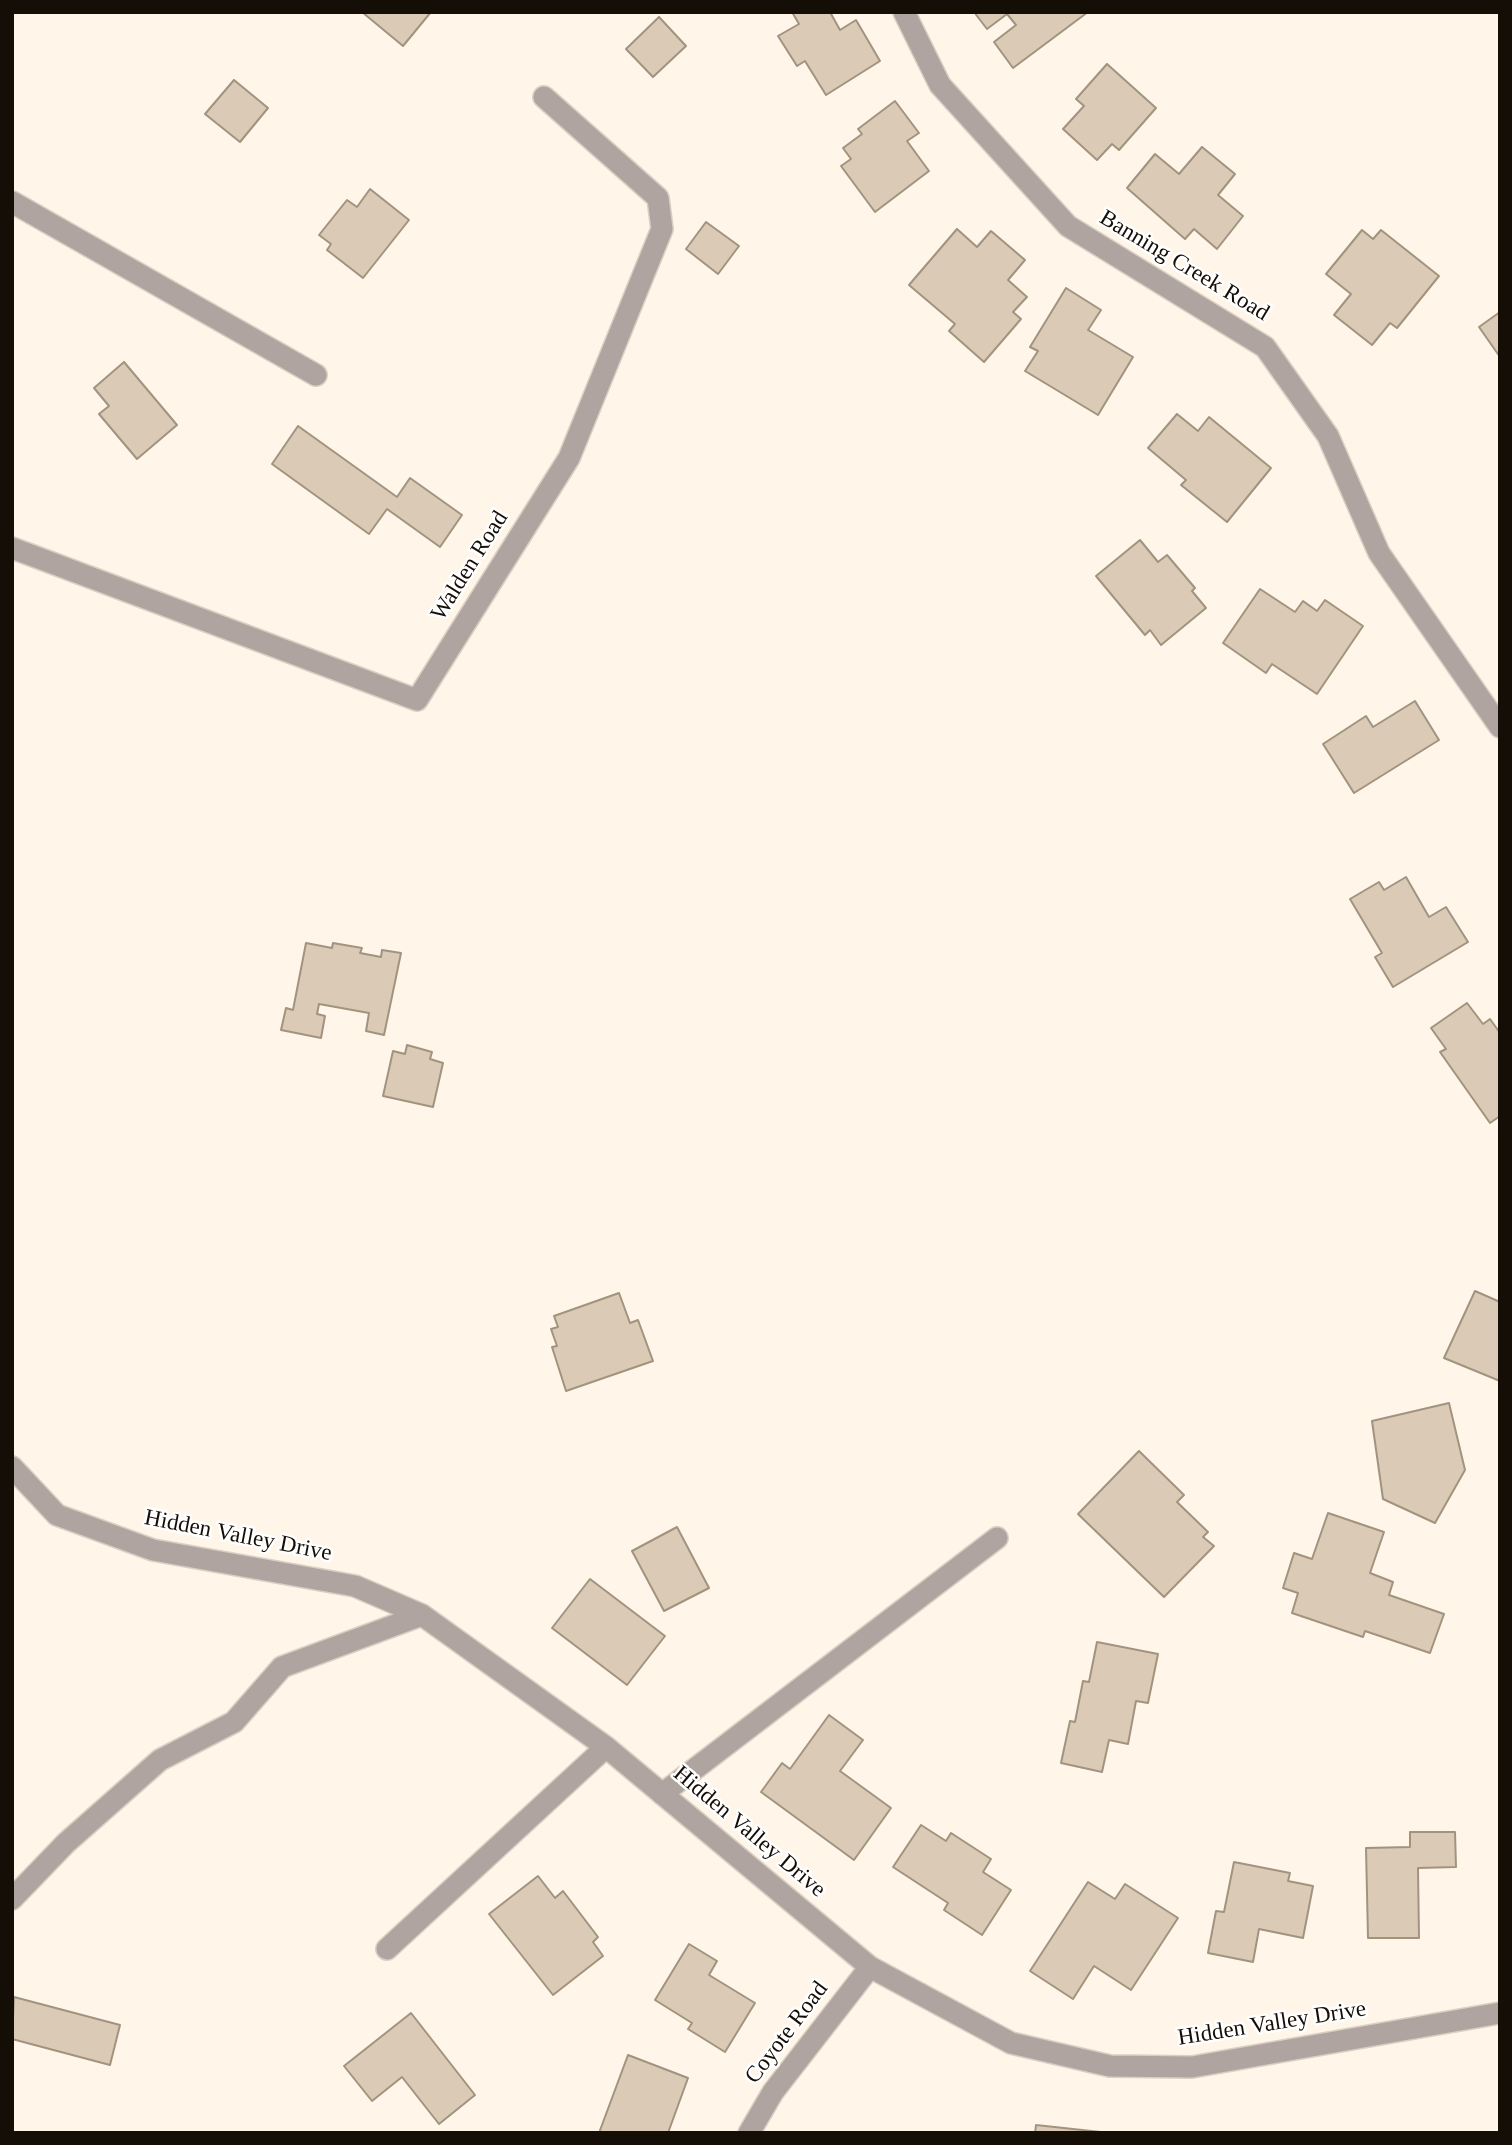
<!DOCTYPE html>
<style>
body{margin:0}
#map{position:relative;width:1512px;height:2145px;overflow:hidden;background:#fff5e8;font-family:Georgia,serif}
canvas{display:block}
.frame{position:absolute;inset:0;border:14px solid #140e07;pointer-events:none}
</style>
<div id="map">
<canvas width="1512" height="2145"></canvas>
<div class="frame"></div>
</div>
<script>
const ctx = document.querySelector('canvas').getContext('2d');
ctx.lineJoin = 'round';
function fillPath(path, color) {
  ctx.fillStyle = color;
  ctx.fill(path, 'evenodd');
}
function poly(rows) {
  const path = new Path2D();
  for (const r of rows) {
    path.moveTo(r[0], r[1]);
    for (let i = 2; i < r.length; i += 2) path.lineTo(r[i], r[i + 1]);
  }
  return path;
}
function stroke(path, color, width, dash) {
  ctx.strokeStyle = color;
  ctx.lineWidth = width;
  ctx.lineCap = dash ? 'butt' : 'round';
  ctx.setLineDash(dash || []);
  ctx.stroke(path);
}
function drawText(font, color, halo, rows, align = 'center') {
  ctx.font = font + ' Georgia,serif';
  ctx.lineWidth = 5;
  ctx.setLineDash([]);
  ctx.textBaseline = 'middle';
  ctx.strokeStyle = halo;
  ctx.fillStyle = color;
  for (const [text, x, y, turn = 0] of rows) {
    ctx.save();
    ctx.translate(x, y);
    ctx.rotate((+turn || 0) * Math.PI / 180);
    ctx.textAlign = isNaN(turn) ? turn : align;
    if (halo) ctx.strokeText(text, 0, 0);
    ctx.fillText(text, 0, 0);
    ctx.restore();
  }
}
const building = poly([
 [362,12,431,12,403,46,362,12],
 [792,12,830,12,840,30,856,20,880,61,826,95,805,61,797,66,778,36,799,24,792,12],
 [974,12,1088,12,1013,68,994,42,1016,25,1007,14,987,29,974,12],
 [659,17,686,46,653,77,626,49,659,17],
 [1107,64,1156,108,1119,150,1112,144,1097,160,1063,129,1084,106,1076,99,1107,64],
 [234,80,268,108,240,142,205,114,234,80],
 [895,101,919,133,907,141,929,171,875,212,841,166,851,159,843,148,862,134,858,129,895,101],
 [1202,147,1235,174,1218,195,1243,216,1217,249,1194,229,1185,239,1127,188,1155,154,1179,174,1202,147],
 [370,189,409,220,363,278,327,250,331,244,319,235,347,200,357,207,370,189],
 [706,222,739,246,718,274,686,249,706,222],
 [957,229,977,247,991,231,1025,260,1008,280,1027,297,1013,312,1021,319,984,362,949,331,955,324,909,285,957,229],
 [1362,230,1373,239,1381,230,1439,276,1397,328,1390,323,1372,345,1334,315,1351,294,1326,274,1362,230],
 [1066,288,1101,310,1088,330,1133,357,1098,415,1025,371,1038,351,1030,347,1066,288],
 [1500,312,1500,357,1479,327,1500,312],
 [124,362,177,425,137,459,99,414,109,406,94,388,124,362],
 [1177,414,1198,431,1209,417,1271,468,1227,522,1181,485,1186,480,1148,448,1177,414],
 [298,426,397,497,410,478,462,515,440,547,387,509,369,534,272,464,298,426],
 [1140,540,1158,562,1167,555,1195,588,1192,591,1206,608,1161,645,1150,630,1145,635,1096,576,1140,540],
 [1260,589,1295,612,1303,601,1317,611,1325,600,1363,626,1317,694,1272,664,1266,673,1223,643,1260,589],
 [1415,701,1439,740,1354,793,1323,744,1366,716,1373,727,1415,701],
 [1406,877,1429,917,1446,907,1468,942,1393,987,1375,957,1382,953,1350,899,1379,882,1384,890,1406,877],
 [306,943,332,948,333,943,362,948,360,953,381,957,382,950,401,953,384,1035,366,1031,369,1013,319,1004,317,1014,325,1016,321,1038,281,1030,286,1008,293,1010,306,943],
 [1467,1003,1483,1024,1490,1019,1500,1033,1500,1116,1490,1123,1440,1052,1446,1049,1431,1028,1467,1003],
 [407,1045,432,1052,430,1059,443,1063,433,1107,383,1096,393,1051,405,1054,407,1045],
 [1475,1291,1500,1302,1500,1381,1444,1358,1475,1291],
 [619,1293,630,1323,638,1320,653,1361,566,1391,552,1347,557,1346,551,1329,558,1327,554,1316,619,1293],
 [1449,1403,1465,1470,1435,1523,1383,1499,1372,1421,1449,1403],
 [1139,1451,1184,1495,1177,1502,1208,1532,1203,1537,1214,1546,1164,1597,1078,1514,1139,1451],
 [1328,1513,1384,1532,1370,1573,1393,1582,1389,1595,1444,1614,1430,1653,1365,1631,1363,1637,1292,1613,1298,1593,1283,1588,1294,1553,1312,1559,1328,1513],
 [677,1527,709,1588,664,1611,632,1551,677,1527],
 [590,1579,665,1636,627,1685,552,1628,590,1579],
 [1097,1642,1158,1654,1148,1703,1136,1701,1128,1744,1109,1740,1102,1772,1061,1763,1070,1721,1075,1722,1083,1681,1089,1682,1097,1642],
 [829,1715,863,1740,840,1771,891,1808,854,1860,761,1792,782,1763,790,1769,829,1715],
 [921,1825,946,1841,951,1833,991,1859,983,1872,1011,1890,982,1935,944,1910,948,1903,893,1867,921,1825],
 [1410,1832,1455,1832,1456,1867,1418,1868,1419,1938,1368,1938,1366,1848,1410,1847,1410,1832],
 [1234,1862,1290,1873,1288,1881,1313,1886,1303,1938,1259,1929,1253,1962,1208,1953,1216,1911,1224,1912,1234,1862],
 [538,1876,555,1898,563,1891,598,1937,593,1942,603,1956,553,1995,489,1914,538,1876],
 [1088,1882,1115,1899,1125,1884,1178,1918,1131,1990,1094,1966,1073,1999,1030,1971,1088,1882],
 [689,1944,717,1961,709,1975,755,2003,725,2052,688,2029,692,2023,655,2000,689,1944],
 [14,1997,120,2025,110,2065,12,2039,14,1997],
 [411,2013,475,2095,439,2124,402,2077,372,2101,344,2066,411,2013],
 [628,2055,688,2078,668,2133,599,2133,628,2055],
 [1036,2125,1110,2133,1035,2133,1036,2125]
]);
fillPath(building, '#dbcbb6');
stroke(building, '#a2937f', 2);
const minor = poly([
 [904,12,940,85,1068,226,1265,347,1328,436,1379,553,1500,727],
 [12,202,316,375],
 [12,548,417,700,569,458,662,229,658,198,544,97],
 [12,1467,57,1515,153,1550,355,1586,422,1615,606,1747,870,1967,1011,2043,1110,2066,1192,2067,1500,2013],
 [662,1794,997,1538],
 [12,1899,66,1843,160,1760,234,1722,282,1667,422,1615],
 [387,1949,606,1747],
 [749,2133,773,2092,870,1967]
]);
stroke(minor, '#d9d0c4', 24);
stroke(minor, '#b0a4a0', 21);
drawText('23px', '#140e07', '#fff', [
 ["Banning Creek Road",1184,266,31],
 ["Walden Road",470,566,-58],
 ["Hidden Valley Drive",238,1536,11],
 ["Hidden Valley Drive",749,1832,40],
 ["Hidden Valley Drive",1272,2024,-9],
 ["Coyote Road",787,2033,-53]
]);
</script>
